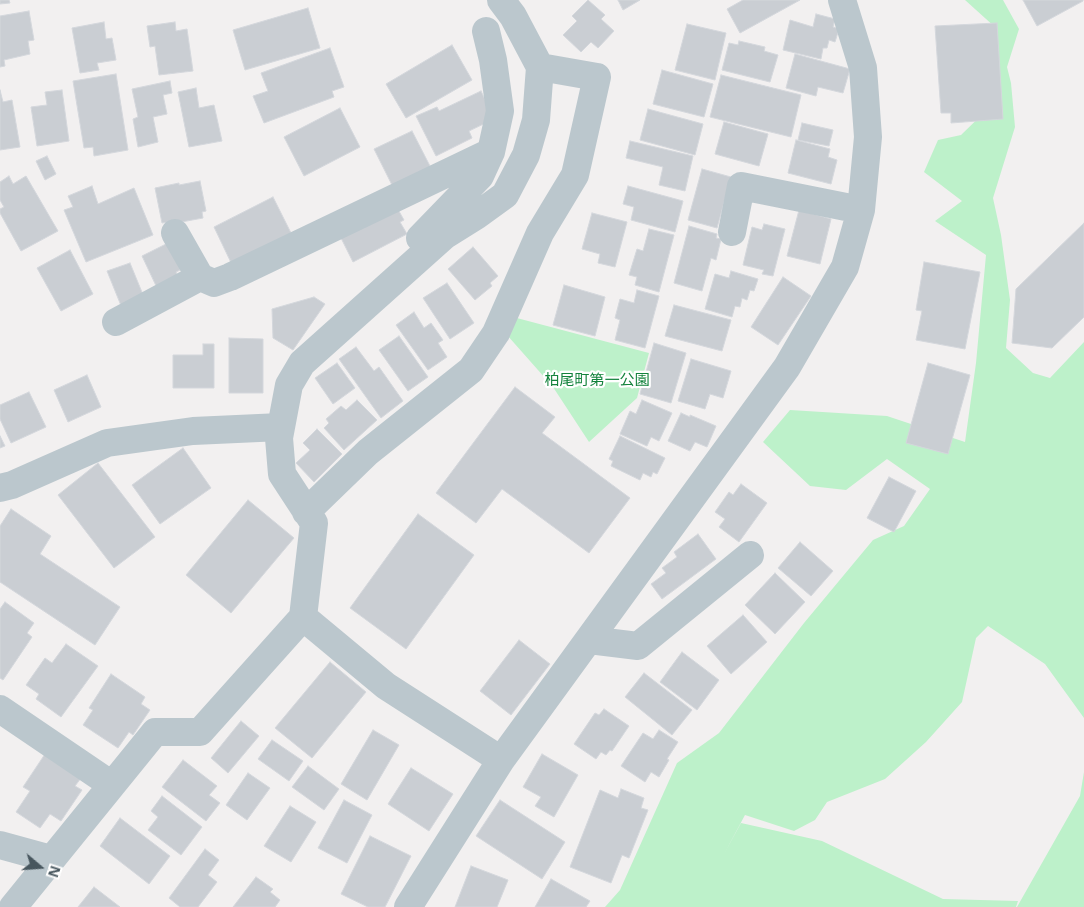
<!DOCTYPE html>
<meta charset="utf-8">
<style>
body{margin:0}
#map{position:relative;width:1084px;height:907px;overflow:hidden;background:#f2f0f0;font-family:"Open Sans",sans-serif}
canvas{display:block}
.north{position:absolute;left:15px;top:842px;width:50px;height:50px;-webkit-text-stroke:4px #fff;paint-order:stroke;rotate:108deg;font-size:14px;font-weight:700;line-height:20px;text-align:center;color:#47565e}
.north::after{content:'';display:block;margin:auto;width:18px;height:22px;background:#47565e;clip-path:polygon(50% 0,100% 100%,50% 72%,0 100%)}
</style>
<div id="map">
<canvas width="1084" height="907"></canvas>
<div class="north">N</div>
</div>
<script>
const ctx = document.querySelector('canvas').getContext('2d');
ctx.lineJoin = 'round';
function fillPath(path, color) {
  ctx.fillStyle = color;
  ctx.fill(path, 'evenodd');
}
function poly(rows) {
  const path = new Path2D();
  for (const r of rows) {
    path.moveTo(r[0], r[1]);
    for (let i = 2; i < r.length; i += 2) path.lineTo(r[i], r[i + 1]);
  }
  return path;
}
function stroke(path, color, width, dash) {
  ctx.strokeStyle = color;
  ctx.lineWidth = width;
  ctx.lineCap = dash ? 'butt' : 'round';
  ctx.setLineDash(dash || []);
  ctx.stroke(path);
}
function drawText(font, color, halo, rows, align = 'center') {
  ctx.font = font + ' "Open Sans","Noto Sans JP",sans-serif';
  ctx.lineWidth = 4.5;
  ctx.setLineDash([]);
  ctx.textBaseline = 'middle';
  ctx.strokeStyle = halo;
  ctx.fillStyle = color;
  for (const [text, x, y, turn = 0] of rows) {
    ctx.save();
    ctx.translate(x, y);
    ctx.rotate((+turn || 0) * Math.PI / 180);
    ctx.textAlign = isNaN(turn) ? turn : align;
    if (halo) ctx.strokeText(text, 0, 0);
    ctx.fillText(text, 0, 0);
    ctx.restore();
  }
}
fillPath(poly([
 [965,0,1003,0,1019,29,1007,67,1011,83,1015,127,993,198,1001,235,1010,300,1006,348,1033,373,1050,378,1084,342,1084,718,1045,664,988,626,976,638,962,702,926,742,885,779,827,802,815,820,794,831,745,815,724,854,741,823,822,841,943,899,1018,901,1016,907,605,907,620,890,677,763,719,733,804,623,873,540,904,526,930,489,887,459,846,490,810,486,763,442,790,410,887,416,965,442,976,363,986,255,935,221,962,201,924,172,938,140,961,135,996,101,996,28],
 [513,317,649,353,637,398,589,442,553,387,507,335],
 [1084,772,1084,907,1017,907,1080,796]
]), '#bdf1ca');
const building = poly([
 [0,0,9,0,10,3,0,4,0,0],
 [588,0,605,15,601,19,614,31,598,48,591,42,581,52,563,35,577,21,572,16,588,0],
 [618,0,640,0,623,10,618,0],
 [743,0,800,0,740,33,727,9,743,0],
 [1023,0,1083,0,1083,1,1037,26,1023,0],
 [308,8,320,48,245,70,233,30,308,8],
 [29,11,34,40,28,41,30,54,4,60,5,66,0,67,0,16,29,11],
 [816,14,835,19,833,27,839,29,835,42,829,40,827,48,823,48,821,59,783,50,790,20,813,27,816,14],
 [104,22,106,39,112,38,116,60,97,63,99,70,80,73,72,28,104,22],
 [175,22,176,31,187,29,193,71,159,75,155,46,150,47,147,26,175,22],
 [997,23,1003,119,951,123,951,113,941,113,935,26,997,23],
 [687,24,726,33,715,80,675,70,687,24],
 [739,41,765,47,764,51,778,55,770,82,722,70,729,43,738,45,739,41],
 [452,45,472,80,406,118,386,84,452,45],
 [330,48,344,87,332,91,334,97,264,123,253,96,268,91,261,73,330,48],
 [795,54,850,69,843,93,818,87,816,96,786,88,795,54],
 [662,70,713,84,704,117,653,104,662,70],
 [116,74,128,150,94,156,93,147,84,148,73,81,116,74],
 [721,75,801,95,791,137,710,117,721,75],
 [170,81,172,93,163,95,167,114,153,117,158,142,138,147,133,119,138,117,132,89,170,81],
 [196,88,199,108,214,105,222,141,189,147,178,92,196,88],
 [0,90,3,102,12,100,20,147,0,150,0,90],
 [62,90,69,141,37,146,31,107,47,105,45,92,62,90],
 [481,91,494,119,469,131,472,138,436,156,416,116,437,107,439,111,481,91],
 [340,108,360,147,304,176,284,137,340,108],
 [648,109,703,124,695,155,640,140,648,109],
 [724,122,768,134,759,166,715,154,724,122],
 [802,123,833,130,829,146,798,140,802,123],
 [412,131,431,168,393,187,374,149,412,131],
 [796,140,830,149,828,157,837,160,831,184,788,173,796,140],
 [630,141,693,156,685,191,659,185,663,167,626,158,630,141],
 [47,156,56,174,45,180,36,161,47,156],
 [702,169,731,177,717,228,688,220,702,169],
 [9,176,13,184,26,176,58,231,21,251,0,213,0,209,4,207,0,200,0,182,9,176],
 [200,181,206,211,202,212,203,218,176,223,175,221,162,223,155,188,179,183,179,185,200,181],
 [92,186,98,204,134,188,153,235,86,262,64,210,73,207,68,196,92,186],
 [628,186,683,201,675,232,631,220,634,207,623,204,628,186],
 [273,197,295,241,235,271,214,227,273,197],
 [396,206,404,220,400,222,407,234,353,262,340,236,396,206],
 [799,210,831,219,820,264,787,256,799,210],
 [592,213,627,222,615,267,598,263,600,254,582,249,592,213],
 [1084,223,1084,317,1052,348,1012,343,1016,289,1084,223],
 [764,224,785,229,773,276,762,274,764,270,743,265,752,227,762,230,764,224],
 [689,226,717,234,716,238,721,239,716,260,711,258,702,291,674,283,689,226],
 [649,229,674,235,659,292,635,285,637,277,629,275,637,249,643,251,649,229],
 [170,242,180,270,176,272,180,280,158,290,142,256,170,242],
 [473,247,498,276,490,283,492,286,475,300,448,269,473,247],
 [70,250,93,294,61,311,37,268,70,250],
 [924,262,980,272,965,349,916,340,922,311,916,310,924,262],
 [130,263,146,302,124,313,107,271,130,263],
 [731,271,758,279,754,291,750,290,747,300,742,298,740,307,735,306,732,317,705,309,715,274,729,278,731,271],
 [783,277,811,296,778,345,751,327,783,277],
 [447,283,474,323,450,339,423,298,447,283],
 [564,285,605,297,595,336,553,325,564,285],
 [637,290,659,296,645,348,615,340,620,320,615,318,620,299,634,303,637,290],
 [314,297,325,304,293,350,273,338,272,309,314,297],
 [674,305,731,320,722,351,665,336,674,305],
 [414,312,424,328,431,323,443,340,438,343,447,357,428,370,396,325,414,312],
 [399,336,428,377,408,391,379,350,399,336],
 [229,338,263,339,263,393,229,393,229,338],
 [654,343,686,353,671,403,640,394,654,343],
 [203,344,214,344,214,388,173,388,173,355,203,355,203,344],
 [356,347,374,371,379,367,403,401,381,418,339,359,356,347],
 [691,359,731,371,723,398,710,394,705,409,678,401,691,359],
 [337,363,355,388,333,404,315,378,337,363],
 [928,363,970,375,948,454,906,443,928,363],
 [87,375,101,407,68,422,54,390,87,375],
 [515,387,555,417,542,433,630,498,589,553,502,489,476,523,436,493,515,387],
 [29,392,46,427,11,443,0,419,0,405,29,392],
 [357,400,377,420,344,450,324,428,329,423,326,419,341,406,346,410,357,400],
 [642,400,672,413,659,441,651,437,647,446,620,434,630,411,636,414,642,400],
 [681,413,690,417,690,415,716,426,707,447,695,442,690,451,668,441,681,413],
 [317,429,342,454,314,482,296,463,310,450,303,443,317,429],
 [0,436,5,446,0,448,0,436],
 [620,436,665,458,657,474,653,472,651,477,643,473,640,480,611,466,613,461,609,459,620,436],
 [183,448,211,488,160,524,132,485,183,448],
 [98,463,155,537,114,568,58,495,98,463],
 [889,477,916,491,894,532,867,518,889,477],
 [741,484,767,503,739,542,719,527,725,519,715,512,729,492,733,495,741,484],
 [248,500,294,538,231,613,186,575,248,500],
 [11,509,51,536,40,554,120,607,95,645,0,582,0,526,11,509],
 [418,514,474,555,406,649,350,608,418,514],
 [698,534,716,559,662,599,651,584,666,573,662,568,677,557,674,552,698,534],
 [800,542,833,571,811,596,778,568,800,542],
 [775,573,805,602,775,634,745,605,775,573],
 [5,602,34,623,27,633,32,637,3,680,0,678,0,609,5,602],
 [743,615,767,642,731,674,707,646,743,615],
 [519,640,550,664,511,715,480,691,519,640],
 [66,644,98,666,61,717,36,699,39,694,26,685,45,658,52,663,66,644],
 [682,652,719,680,697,710,660,682,682,652],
 [330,662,366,692,312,758,275,728,330,662],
 [644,673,692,710,672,735,625,697,644,673],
 [111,674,145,697,141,704,150,710,133,735,129,732,118,748,83,725,93,710,89,708,111,674],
 [604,709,629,726,612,751,610,750,606,755,601,752,596,759,574,744,595,713,599,715,604,709],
 [241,721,259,736,228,773,211,758,241,721],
 [373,730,399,745,367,800,341,784,373,730],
 [659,730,678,742,667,759,669,760,659,777,651,772,645,782,621,766,643,733,653,739,659,730],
 [272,740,303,761,289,781,258,759,272,740],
 [45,754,81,778,75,786,82,790,61,821,50,814,40,828,16,812,30,791,23,787,45,754],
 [542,754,578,775,554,817,535,806,541,797,523,787,542,754],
 [183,760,217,786,209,795,220,803,206,821,162,787,183,760],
 [308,766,339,789,324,810,292,787,308,766],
 [411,768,453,794,429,831,388,804,411,768],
 [248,773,270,788,247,820,226,805,248,773],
 [621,789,644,798,641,808,648,810,629,858,622,855,611,883,570,867,600,790,618,798,621,789],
 [162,796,202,827,181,855,148,830,158,817,151,811,162,796],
 [344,800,372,815,347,863,318,848,344,800],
 [500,800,565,842,542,879,476,836,500,800],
 [290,806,316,822,291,862,264,846,290,806],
 [120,818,170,856,149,884,100,846,120,818],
 [370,836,411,856,385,907,368,907,341,894,370,836],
 [205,849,219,860,208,875,217,882,198,907,180,907,169,898,205,849],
 [471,866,508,880,497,907,455,907,471,866],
 [256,877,273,889,270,892,280,900,275,907,233,907,256,877],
 [551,879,590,901,586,907,535,907,551,879],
 [94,887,120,907,78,907,94,887]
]);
fillPath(building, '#caced3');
stroke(building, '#d4d7dc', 1);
stroke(poly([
 [732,232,741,186,861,210],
 [175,233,200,277,214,283,230,277,491,152],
 [420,238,480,176,491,152,500,111,493,60,486,31],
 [116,322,200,277],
 [0,488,12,485,107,443,193,431,281,427],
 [306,512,368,452,471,370,496,333,540,233,575,175,597,77,540,67],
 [303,617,386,686,501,760],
 [589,640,638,646,750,555],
 [0,709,112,785],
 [0,845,51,859],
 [13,907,155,732,200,732,303,617,314,523,282,474,279,438,289,385,302,363,444,236,476,216,505,195,526,155,536,120,540,67,513,16,501,0],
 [408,907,501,760,787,367,845,267,861,210,868,137,863,68,842,0]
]), '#bbc7cd', 28);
drawText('15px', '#14833d', '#fff', [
 ["柏尾町第一公園",597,381]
]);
</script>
